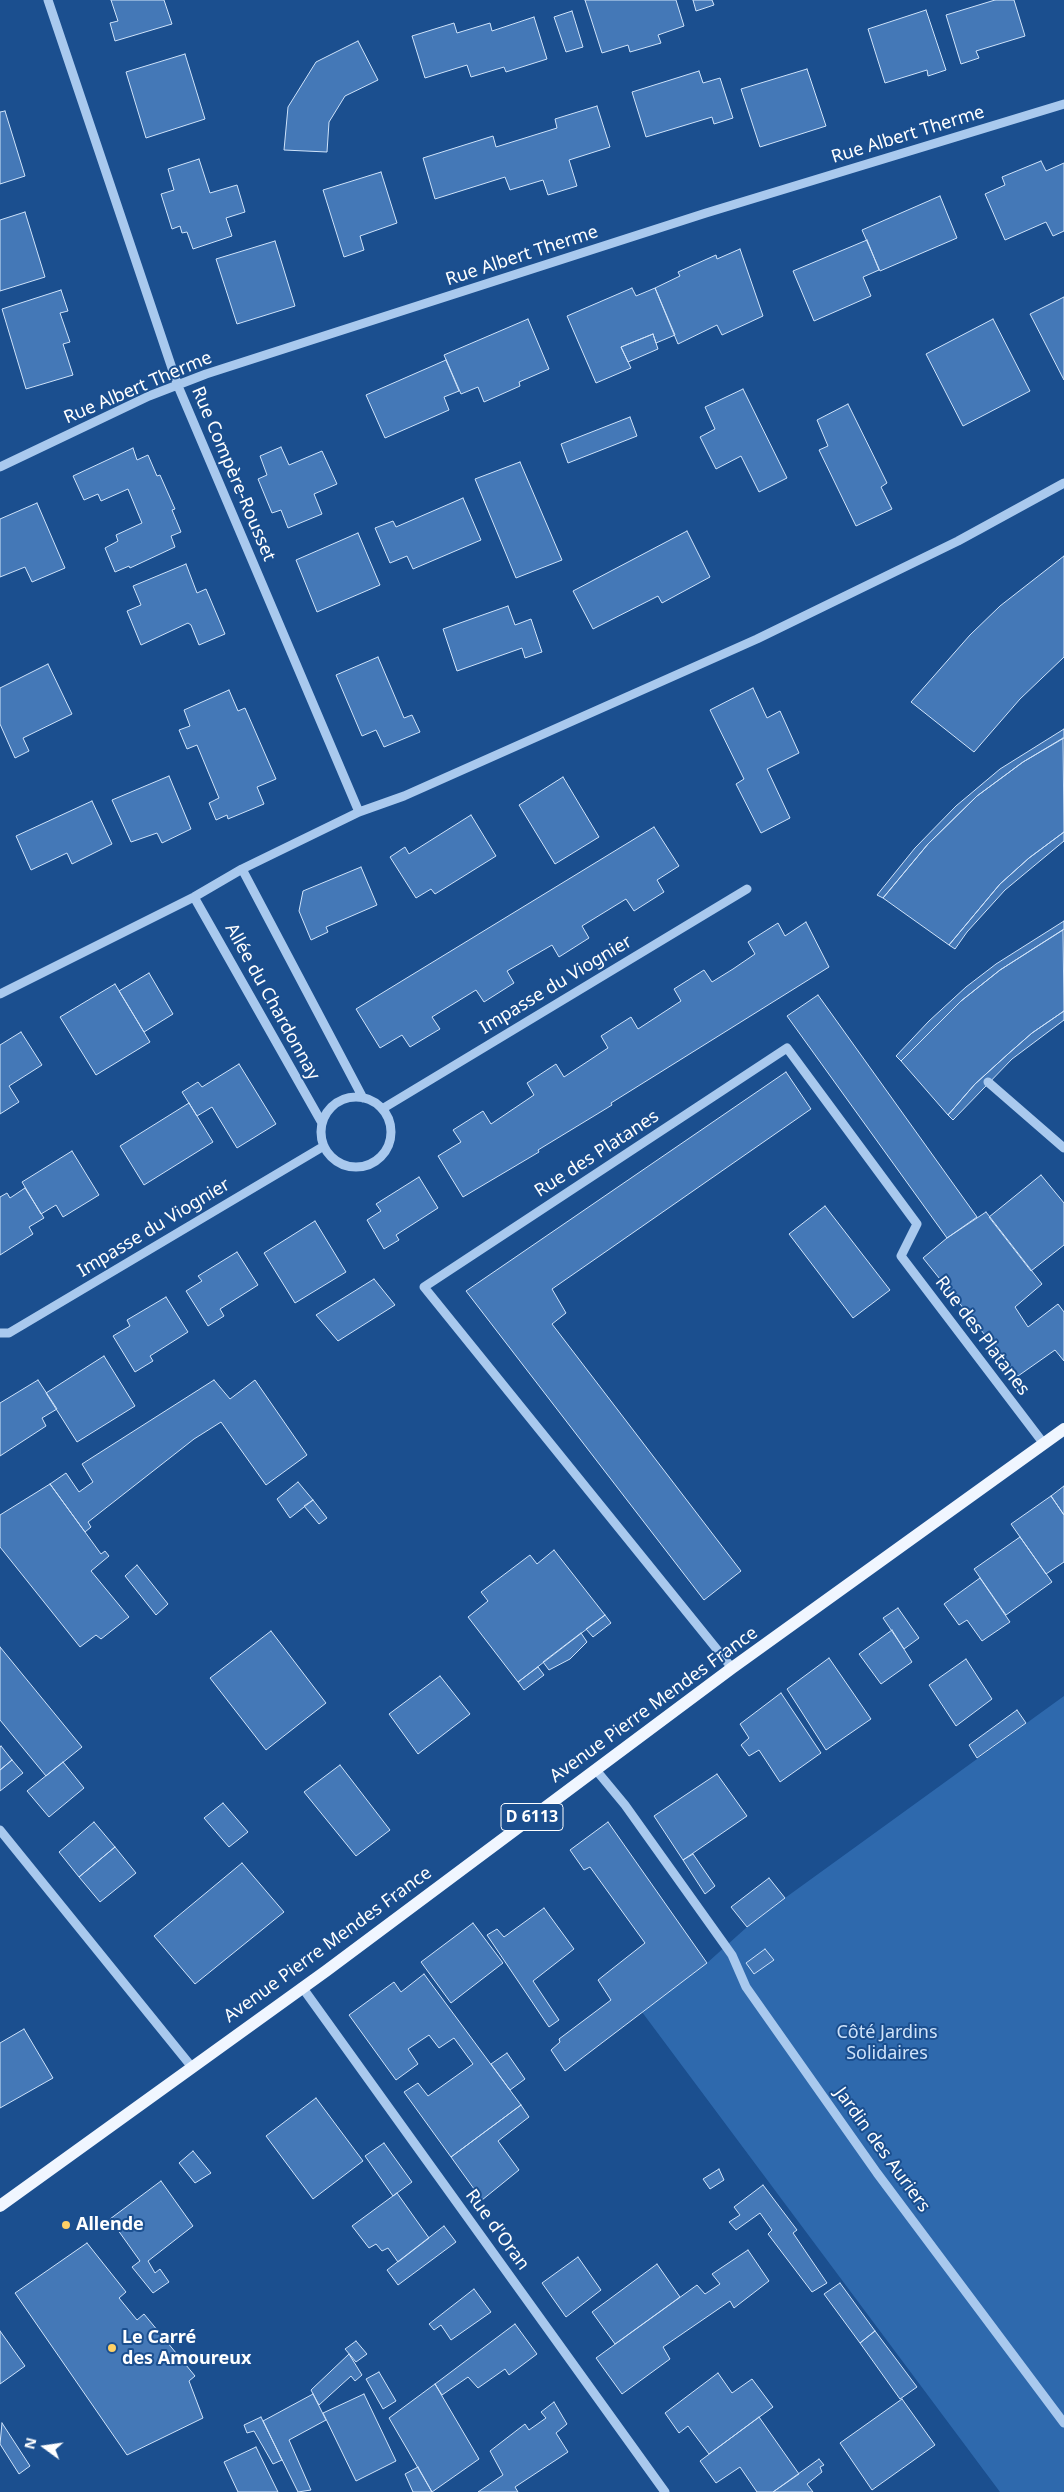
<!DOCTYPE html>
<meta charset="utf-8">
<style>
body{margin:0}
#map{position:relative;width:1064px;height:2492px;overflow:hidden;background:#1b4f8f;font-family:"Noto Sans",sans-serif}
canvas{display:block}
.north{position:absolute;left:20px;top:2422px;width:50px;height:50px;-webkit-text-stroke:4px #1b4f8f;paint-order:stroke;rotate:284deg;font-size:14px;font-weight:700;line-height:20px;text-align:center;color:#fff}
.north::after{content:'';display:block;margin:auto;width:18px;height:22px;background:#fff;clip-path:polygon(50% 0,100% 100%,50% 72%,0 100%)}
</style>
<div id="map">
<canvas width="1064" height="2492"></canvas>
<div class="north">N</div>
</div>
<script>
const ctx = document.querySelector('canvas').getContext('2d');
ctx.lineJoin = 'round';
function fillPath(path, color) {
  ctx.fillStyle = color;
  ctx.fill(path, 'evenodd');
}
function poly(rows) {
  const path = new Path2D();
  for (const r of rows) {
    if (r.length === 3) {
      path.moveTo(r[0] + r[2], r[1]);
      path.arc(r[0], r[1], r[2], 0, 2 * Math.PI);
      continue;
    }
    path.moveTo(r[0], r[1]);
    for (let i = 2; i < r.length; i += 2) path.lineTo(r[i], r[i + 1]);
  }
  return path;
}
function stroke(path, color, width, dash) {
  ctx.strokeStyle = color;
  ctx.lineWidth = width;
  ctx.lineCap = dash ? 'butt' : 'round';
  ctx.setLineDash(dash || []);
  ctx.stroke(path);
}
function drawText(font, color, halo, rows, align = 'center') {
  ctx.font = font + ' "Noto Sans",sans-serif';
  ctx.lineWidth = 4;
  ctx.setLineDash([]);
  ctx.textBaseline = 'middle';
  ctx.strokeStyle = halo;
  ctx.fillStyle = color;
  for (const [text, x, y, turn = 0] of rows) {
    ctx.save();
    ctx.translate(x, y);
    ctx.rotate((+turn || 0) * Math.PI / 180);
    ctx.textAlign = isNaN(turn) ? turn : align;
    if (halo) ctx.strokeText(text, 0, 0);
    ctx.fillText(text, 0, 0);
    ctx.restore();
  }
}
fillPath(poly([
 [1064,1696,1064,2492,1000,2492,642,2012,707,1963,747,1927,785,1898]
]), '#2e69ad');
const building = poly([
 [111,0,164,0,172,24,115,41,110,23,118,21,111,0],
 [585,0,676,0,684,26,658,35,661,43,630,52,628,45,602,53,585,0],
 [693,0,712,0,714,5,696,11,693,0],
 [995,0,1014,0,1025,36,976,51,979,58,961,64,946,15,995,0],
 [926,10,946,70,928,76,927,70,885,83,868,29,926,10],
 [572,11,583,47,566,52,554,17,572,11],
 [534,17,547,59,506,72,504,67,471,77,467,65,425,78,412,36,454,23,457,33,490,23,492,31,534,17],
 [358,41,378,80,345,96,329,122,327,152,284,150,288,107,316,62,358,41],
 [185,54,205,119,146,138,126,72,185,54],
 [807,69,826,126,760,147,741,89,807,69],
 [699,71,703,83,720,78,733,118,714,124,712,117,646,137,632,92,699,71],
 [597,106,610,147,569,160,577,186,548,195,543,180,510,190,505,177,435,199,423,158,493,136,496,147,557,128,555,119,597,106],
 [5,111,25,176,0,184,0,112,5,111],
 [199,159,210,193,237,185,245,212,226,218,232,236,193,249,187,232,182,233,180,226,172,229,161,194,174,190,168,169,199,159],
 [1041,161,1046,171,1064,163,1064,231,1053,236,1046,222,1005,240,985,194,1005,185,1002,177,1041,161],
 [381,172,397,223,360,236,364,250,344,257,323,190,381,172],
 [940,196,957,238,880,271,862,230,940,196],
 [25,212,45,277,0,291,0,220,25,212],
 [867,240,879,270,863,277,871,296,814,321,793,271,867,240],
 [275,241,295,306,237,324,216,259,275,241],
 [740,249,763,316,722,335,717,325,678,344,655,288,680,276,678,272,716,255,717,259,740,249],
 [632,288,636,296,655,288,675,335,656,343,653,334,621,347,631,368,596,383,567,316,632,288],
 [61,290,68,311,60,313,70,342,63,344,73,375,26,389,2,309,61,290],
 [1064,297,1064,380,1030,314,1064,297],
 [528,319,549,369,519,382,520,386,484,402,478,387,461,394,444,355,528,319],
 [993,319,1030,391,963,426,926,354,993,319],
 [653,334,658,349,628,362,621,347,653,334],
 [446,360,459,391,444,397,449,410,385,438,366,395,446,360],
 [743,389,787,478,759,492,741,456,716,469,700,437,715,429,705,407,743,389],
 [848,404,887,483,881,487,892,509,856,526,819,450,828,446,817,420,848,404],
 [630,417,637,436,568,463,561,444,630,417],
 [281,447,289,465,322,451,337,484,314,494,322,514,288,528,281,510,272,513,258,479,267,475,260,456,281,447],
 [133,448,137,460,148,455,157,476,160,475,175,509,172,510,181,532,171,536,175,547,130,568,129,566,115,572,105,548,118,541,116,535,142,523,128,489,101,501,98,494,84,500,73,476,133,448],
 [520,462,562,560,516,578,475,479,520,462],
 [463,498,481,540,413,569,407,556,390,563,375,528,393,521,396,527,463,498],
 [37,503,65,568,32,582,25,567,0,577,0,519,37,503],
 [687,531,710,577,662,603,658,596,593,629,573,591,687,531],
 [358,533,380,585,317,612,296,560,358,533],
 [1064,556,1064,657,1020,699,974,752,911,702,970,635,1000,606,1064,556],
 [186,564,197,593,206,589,225,634,199,645,191,625,188,623,141,645,127,611,141,605,133,586,186,564],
 [508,606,515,625,531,619,542,652,525,658,522,648,457,671,443,629,508,606],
 [378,657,404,718,412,715,420,732,384,747,376,730,362,736,336,675,378,657],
 [48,664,72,714,23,738,29,751,15,758,0,724,0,688,48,664],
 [753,688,767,718,780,711,799,753,767,769,790,818,761,833,736,784,744,779,710,710,753,688],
 [229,690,238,711,245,708,276,779,257,787,264,804,228,819,227,815,216,820,209,803,219,798,197,745,187,749,179,730,190,726,184,710,229,690],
 [1064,729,1064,738,1023,762,977,796,928,844,883,898,877,895,915,848,956,806,1000,769,1064,729],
 [1063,738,1064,832,1029,858,1000,884,949,945,883,898,928,844,977,796,1023,762,1063,738],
 [169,776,191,829,162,843,157,833,131,842,112,800,169,776],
 [563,777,599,837,555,864,519,805,563,777],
 [92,801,112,844,72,864,67,853,31,870,16,836,92,801],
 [471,815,496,856,435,894,431,889,416,898,390,857,405,847,409,854,471,815],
 [654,827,679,866,657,880,664,892,634,911,626,899,582,926,589,938,559,957,552,945,507,971,514,983,484,1002,476,990,432,1017,440,1029,410,1047,402,1035,380,1048,356,1009,654,827],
 [1064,832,1064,841,1005,890,967,932,955,949,949,945,1000,884,1029,858,1064,832],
 [361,867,377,905,326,927,328,932,311,940,299,911,303,891,361,867],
 [1064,921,1064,929,1000,970,961,1001,901,1061,896,1056,929,1021,966,987,996,964,1064,921],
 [806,922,829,967,611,1103,612,1105,538,1150,539,1152,463,1197,438,1156,461,1142,453,1130,483,1111,491,1124,534,1095,527,1083,556,1064,564,1077,608,1048,601,1036,631,1017,638,1029,681,1001,674,989,704,970,712,982,733,969,755,954,748,942,778,923,785,936,806,922],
 [1063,930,1064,1011,1032,1033,1008,1054,975,1084,948,1115,901,1061,961,1001,1000,970,1063,930],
 [149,973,173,1014,144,1032,119,991,149,973],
 [115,984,150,1042,96,1075,60,1017,115,984],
 [818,995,977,1217,947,1238,787,1016,818,995],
 [1064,1011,1064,1020,1012,1059,953,1120,948,1115,975,1084,1008,1054,1032,1033,1064,1011],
 [21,1032,42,1065,9,1086,19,1102,0,1114,0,1045,21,1032],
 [239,1064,276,1124,237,1148,212,1107,197,1116,182,1092,198,1082,202,1087,239,1064],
 [786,1072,811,1109,552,1289,566,1313,552,1324,741,1571,704,1600,466,1291,786,1072],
 [189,1103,213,1142,144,1185,120,1146,189,1103],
 [72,1151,99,1195,63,1217,56,1205,41,1214,22,1182,72,1151],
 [1041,1175,1064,1203,1064,1245,1031,1271,989,1217,1041,1175],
 [419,1177,438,1208,396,1235,399,1240,384,1249,367,1220,381,1211,376,1204,419,1177],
 [25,1188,44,1218,29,1227,33,1234,0,1255,0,1197,7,1193,10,1198,25,1188],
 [825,1206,890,1290,853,1318,789,1234,825,1206],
 [986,1212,1042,1284,1015,1307,1028,1327,1058,1304,1064,1312,1064,1361,1055,1350,1018,1376,923,1258,947,1238,986,1212],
 [315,1221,346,1272,295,1303,264,1253,315,1221],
 [237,1252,258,1285,220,1309,224,1316,208,1326,186,1291,202,1281,198,1276,237,1252],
 [374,1279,395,1305,338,1341,316,1315,374,1279],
 [166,1297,188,1332,150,1356,153,1361,135,1372,113,1336,130,1326,127,1320,166,1297],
 [104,1356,135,1406,77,1442,46,1393,104,1356],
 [38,1380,57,1409,42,1418,46,1426,0,1456,0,1403,38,1380],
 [214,1380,230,1399,255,1380,307,1455,266,1485,221,1422,194,1439,88,1522,91,1527,85,1532,50,1484,66,1473,79,1492,93,1482,82,1464,214,1380],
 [298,1482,313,1500,290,1518,277,1499,298,1482],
 [50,1484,101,1554,105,1551,109,1556,91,1571,129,1617,101,1639,96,1635,80,1647,0,1547,0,1515,50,1484],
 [1064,1486,1064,1515,1051,1496,1064,1486],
 [1051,1496,1064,1515,1064,1562,1046,1574,1011,1524,1051,1496],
 [313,1500,327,1518,319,1524,304,1506,313,1500],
 [1020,1537,1052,1582,1006,1615,974,1569,1020,1537],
 [554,1550,605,1615,518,1682,468,1617,488,1601,481,1592,530,1555,537,1564,554,1550],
 [137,1565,168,1604,156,1615,125,1576,137,1565],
 [980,1578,1010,1622,982,1641,967,1620,959,1625,944,1604,980,1578],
 [898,1608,919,1638,904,1649,883,1618,898,1608],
 [605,1615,611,1623,593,1637,586,1629,605,1615],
 [892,1630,912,1662,881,1684,859,1654,892,1630],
 [271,1631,326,1703,266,1750,210,1678,271,1631],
 [581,1633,587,1642,570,1659,549,1670,543,1662,581,1633],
 [0,1647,82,1747,46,1776,0,1720,0,1647],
 [829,1658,871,1719,826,1750,787,1689,829,1658],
 [966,1659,992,1699,956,1726,929,1685,966,1659],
 [538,1667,544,1675,524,1690,518,1682,538,1667],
 [440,1676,470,1714,418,1754,389,1714,440,1676],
 [781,1693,821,1753,780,1782,759,1750,749,1756,741,1745,749,1738,740,1724,781,1693],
 [1017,1710,1026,1723,977,1758,969,1745,1017,1710],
 [1,1746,12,1760,0,1770,0,1747,1,1746],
 [12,1760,23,1773,0,1791,0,1770,12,1760],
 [63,1762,84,1788,49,1817,27,1791,63,1762],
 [340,1765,390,1830,356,1856,304,1792,340,1765],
 [717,1774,747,1816,683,1860,654,1816,717,1774],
 [223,1803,248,1832,229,1847,204,1818,223,1803],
 [94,1822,115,1847,79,1877,59,1852,94,1822],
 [608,1822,707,1963,565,2071,551,2050,560,2042,559,2039,611,2000,598,1980,645,1943,590,1867,584,1870,570,1850,608,1822],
 [115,1847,136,1873,100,1902,79,1877,115,1847],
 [693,1854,715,1886,705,1894,683,1860,693,1854],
 [242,1863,284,1912,195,1984,154,1936,242,1863],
 [769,1878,785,1898,747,1927,731,1907,769,1878],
 [544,1908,574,1949,533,1981,559,2020,549,2027,487,1935,497,1929,504,1937,544,1908],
 [473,1923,503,1963,451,2003,421,1962,473,1923],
 [765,1949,774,1960,754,1974,746,1963,765,1949],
 [424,1974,521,2105,451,2157,404,2092,418,2083,428,2096,473,2064,454,2038,439,2048,429,2035,408,2049,418,2064,396,2080,349,2015,394,1982,401,1992,424,1974],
 [24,2029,53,2078,0,2108,0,2043,24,2029],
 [507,2053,525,2079,510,2090,491,2064,507,2053],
 [316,2098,363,2161,313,2199,266,2136,316,2098],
 [521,2105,529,2117,498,2141,519,2170,482,2200,451,2157,521,2105],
 [384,2143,412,2182,393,2196,365,2156,384,2143],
 [193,2151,211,2173,195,2183,179,2163,193,2151],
 [719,2169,724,2180,710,2189,703,2179,719,2169],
 [161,2181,193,2226,148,2261,155,2273,160,2269,169,2282,153,2293,132,2267,140,2261,110,2219,161,2181],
 [763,2185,797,2230,793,2233,827,2283,812,2292,768,2234,772,2230,760,2213,736,2230,729,2222,740,2215,734,2207,763,2185],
 [397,2193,429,2238,398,2262,388,2248,382,2251,376,2244,369,2248,352,2226,397,2193],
 [444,2226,456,2242,398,2285,387,2270,444,2226],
 [87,2243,126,2292,119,2298,137,2320,144,2314,195,2376,189,2381,203,2418,127,2455,15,2293,87,2243],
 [748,2250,769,2281,734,2308,730,2301,663,2347,670,2359,622,2394,596,2358,697,2285,705,2294,720,2284,712,2274,748,2250],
 [578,2257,601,2290,566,2317,542,2283,578,2257],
 [657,2264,680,2297,615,2344,592,2312,657,2264],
 [840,2283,875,2331,860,2343,824,2294,840,2283],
 [474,2289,491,2312,451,2340,441,2325,434,2330,429,2324,474,2289],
 [515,2324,537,2354,509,2375,505,2369,478,2388,468,2377,442,2395,435,2384,515,2324],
 [0,2331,25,2366,0,2384,0,2331],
 [875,2331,917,2387,900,2399,860,2343,875,2331],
 [356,2341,367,2354,356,2362,345,2349,356,2341],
 [349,2354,362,2375,355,2381,351,2376,319,2405,311,2390,349,2354],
 [379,2372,396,2401,383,2409,366,2379,379,2372],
 [718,2373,732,2393,752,2379,773,2407,709,2454,688,2426,679,2433,665,2413,718,2373],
 [435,2384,479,2459,432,2492,389,2418,435,2384],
 [313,2394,326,2420,289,2440,311,2490,298,2492,263,2421,313,2394],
 [364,2394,396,2461,356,2481,323,2413,364,2394],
 [902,2399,935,2445,872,2490,840,2443,902,2399],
 [554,2402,567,2424,556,2433,568,2452,515,2487,518,2492,478,2492,503,2475,490,2451,525,2424,529,2430,546,2418,541,2412,554,2402],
 [261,2417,282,2460,273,2464,254,2431,247,2433,244,2425,261,2417],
 [759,2417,799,2474,773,2492,757,2492,740,2467,716,2483,700,2461,759,2417],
 [2,2423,30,2466,19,2474,0,2444,2,2423],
 [256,2447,278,2492,238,2492,224,2462,256,2447],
 [819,2459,824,2465,820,2467,822,2472,807,2484,813,2492,773,2492,819,2459],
 [418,2467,432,2492,413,2492,405,2474,418,2467]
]);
fillPath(building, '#4478b7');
stroke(building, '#cfe3fa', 1);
stroke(poly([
 [48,0,178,386,359,812],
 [0,467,149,396,206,374,706,213,1064,104],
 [242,869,363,1098],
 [194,897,322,1123],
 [0,994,194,897,242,869,359,812,404,796,757,639,958,541,1064,483],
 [988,1082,1064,1148],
 [356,1132,35],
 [382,1109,747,889],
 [0,1333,9,1333,324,1146],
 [732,1668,424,1287,787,1048,917,1224,901,1256,1044,1444],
 [596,1770,625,1805,732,1955,746,1987,877,2173,1064,2423],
 [0,1830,191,2066],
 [302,1987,665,2492]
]), '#a9c9ee', 9);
stroke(poly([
 [0,2206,326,1971,732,1668,1064,1429]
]), '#f0f6ff', 12);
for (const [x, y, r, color] of [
 [66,2225,5,"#ffd166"],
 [112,2348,5,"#ffd166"]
]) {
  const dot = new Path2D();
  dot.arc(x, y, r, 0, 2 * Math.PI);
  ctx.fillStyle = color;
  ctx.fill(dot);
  stroke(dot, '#1b4f8f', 2);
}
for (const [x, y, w] of [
 [532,1817,62]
]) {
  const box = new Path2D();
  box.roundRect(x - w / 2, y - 13.5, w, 27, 4);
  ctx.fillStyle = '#1b4f8f';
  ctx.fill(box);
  stroke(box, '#fff', 1);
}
drawText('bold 16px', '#fff', null, [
 ["D 6113",532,1817]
]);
drawText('18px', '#fff', '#1b4f8f', [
 ["Rue Albert Therme",908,135,-17],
 ["Rue Albert Therme",522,256,-18],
 ["Rue Albert Therme",138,388,-23],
 ["Rue Compère-Rousset",233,474,67],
 ["Impasse du Viognier",556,985,-31],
 ["Allée du Chardonnay",272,1002,61],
 ["Rue des Platanes",597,1154,-33],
 ["Impasse du Viognier",154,1228,-31],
 ["Rue des Platanes",982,1336,53],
 ["Avenue Pierre Mendes France",654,1705,-36],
 ["Avenue Pierre Mendes France",328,1945,-36],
 ["Jardin des Auriers",882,2150,54],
 ["Rue d'Oran",497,2230,54]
]);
drawText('18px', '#cfe3fa', '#1b4f8f', [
 ["Côté Jardins",887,2033],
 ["Solidaires",887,2054]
]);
drawText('bold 18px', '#fff', '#1b4f8f', [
 ["Allende",76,2225],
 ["Le Carré",122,2338],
 ["des Amoureux",122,2359]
], 'left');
</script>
